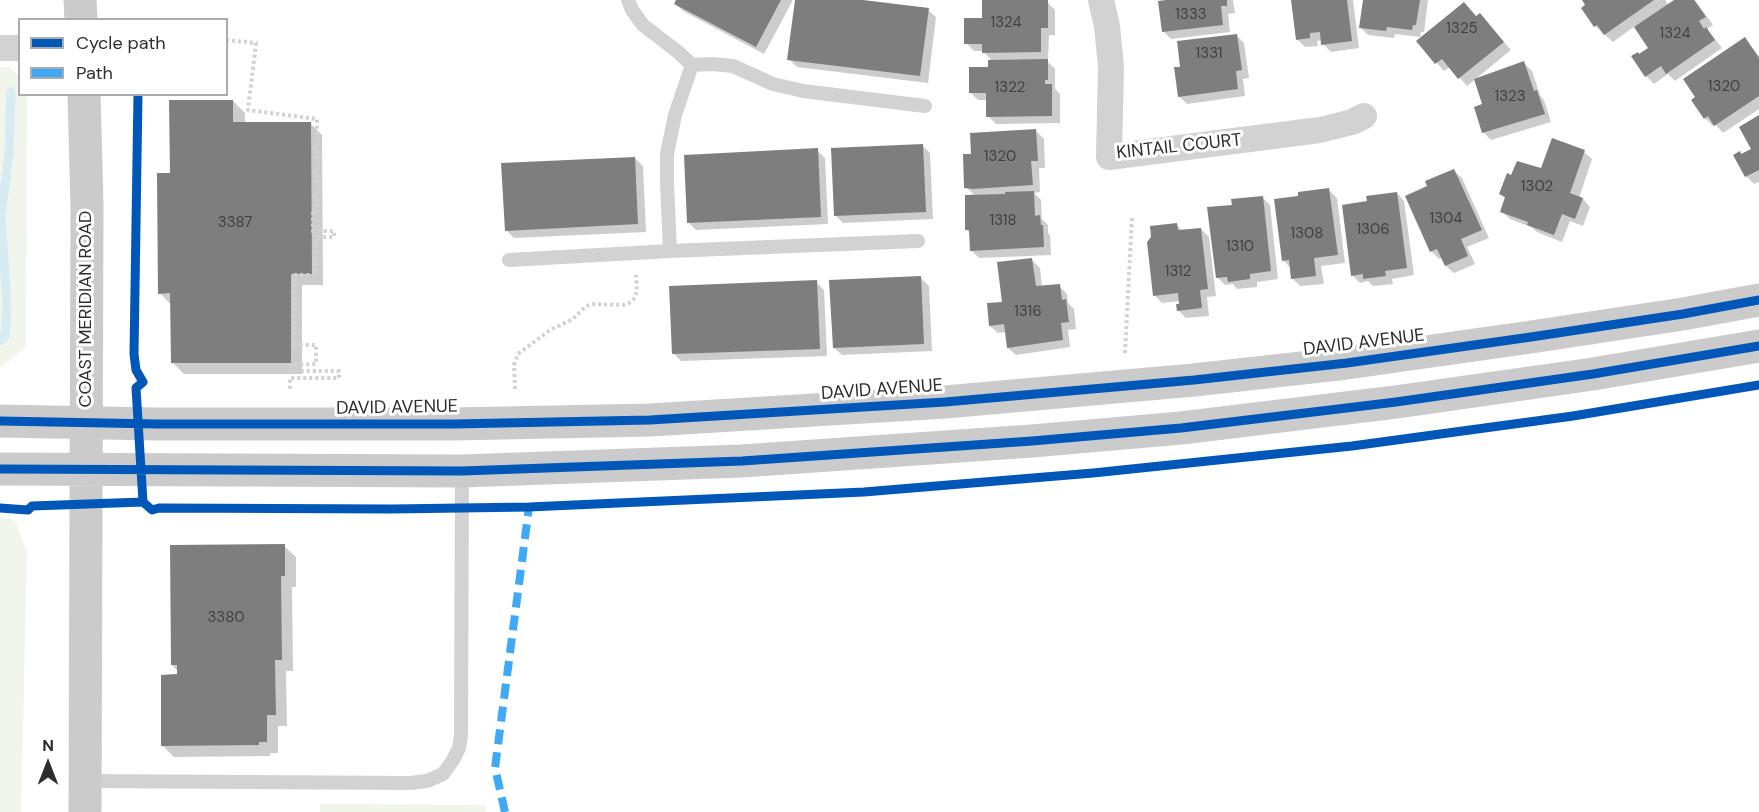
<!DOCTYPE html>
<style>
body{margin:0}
#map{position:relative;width:1759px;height:812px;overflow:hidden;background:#fff;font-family:"DM Sans",sans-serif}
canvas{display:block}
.legend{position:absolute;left:18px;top:18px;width:210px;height:78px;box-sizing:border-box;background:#fff;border:2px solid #ababab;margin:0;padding:8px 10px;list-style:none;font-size:18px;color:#2d2d2d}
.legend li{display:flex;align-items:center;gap:12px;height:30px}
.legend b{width:30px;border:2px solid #ababab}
.north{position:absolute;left:18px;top:734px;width:60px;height:60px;-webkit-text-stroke:4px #fff;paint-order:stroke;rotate:0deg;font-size:16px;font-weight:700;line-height:24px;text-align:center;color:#2d2d2d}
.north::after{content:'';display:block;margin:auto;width:21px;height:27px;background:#2d2d2d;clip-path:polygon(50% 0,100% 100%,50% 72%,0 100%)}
</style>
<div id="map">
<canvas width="1759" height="812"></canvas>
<ul class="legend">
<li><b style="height:8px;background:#0057b8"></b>Cycle path</li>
<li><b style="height:8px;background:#3fa9f5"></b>Path</li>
</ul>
<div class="north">N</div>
</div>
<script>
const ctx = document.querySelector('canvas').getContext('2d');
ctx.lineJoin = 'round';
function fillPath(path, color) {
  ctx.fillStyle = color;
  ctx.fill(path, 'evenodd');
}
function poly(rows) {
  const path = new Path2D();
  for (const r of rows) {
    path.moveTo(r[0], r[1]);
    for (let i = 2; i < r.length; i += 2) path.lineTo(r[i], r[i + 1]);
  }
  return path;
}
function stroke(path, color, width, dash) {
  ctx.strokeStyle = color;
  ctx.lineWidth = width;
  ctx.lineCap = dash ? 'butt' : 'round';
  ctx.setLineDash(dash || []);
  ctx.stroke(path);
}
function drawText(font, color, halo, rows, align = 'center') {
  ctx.font = font + ' "DM Sans",sans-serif';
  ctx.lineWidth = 6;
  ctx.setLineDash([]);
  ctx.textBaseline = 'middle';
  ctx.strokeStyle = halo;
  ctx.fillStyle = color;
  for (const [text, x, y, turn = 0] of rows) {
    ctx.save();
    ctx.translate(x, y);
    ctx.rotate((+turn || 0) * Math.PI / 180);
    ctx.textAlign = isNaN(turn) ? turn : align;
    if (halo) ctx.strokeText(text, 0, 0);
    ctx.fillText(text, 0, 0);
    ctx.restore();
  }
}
fillPath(poly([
 [0,67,9,67,19,76,20,94,27,95,26,347,0,368],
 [0,518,14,519,27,552,21,812,0,812],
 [320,804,486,805,486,812,320,812]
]), '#f1f5eb');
fillPath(poly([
 [677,0,793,0,764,54,683,11,675,3],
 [796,0,850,0,928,10,936,17,928,83,797,67,789,59],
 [983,0,1039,0,1047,2,1055,10,1055,35,1049,35,1048,59,1045,59,1055,69,1055,89,1060,94,1060,123,996,124,988,116,988,100,978,100,970,92,993,62,983,51,974,51,966,43,983,19],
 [1168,0,1233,0,1235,13,1228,14,1230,32,1171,39,1163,31],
 [1292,0,1353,0,1359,48,1331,52,1323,44,1322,40,1317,41,1318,46,1305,47,1297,39],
 [1364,0,1428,0,1424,32,1421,32,1420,37,1395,34,1394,38,1368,35,1360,27],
 [1584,0,1665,0,1669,6,1677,0,1695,0,1713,25,1707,29,1722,48,1675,81,1668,74,1654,84,1646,76,1639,55,1650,48,1635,26,1613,42,1595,26],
 [1480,15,1511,50,1467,86,1450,67,1444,71,1418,41],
 [1236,35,1244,43,1249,78,1243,79,1245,96,1187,104,1179,96,1182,68],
 [1745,39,1759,56,1759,109,1723,133,1715,124,1713,126,1705,118],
 [1524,63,1532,71,1540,95,1544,100,1551,122,1491,140,1483,132,1484,105],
 [233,101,245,113,245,124,310,123,322,135,323,285,302,285,302,374,184,374,172,362,172,306,160,293,171,175],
 [1759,117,1759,182,1754,184,1746,176,1735,156,1742,155,1753,149],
 [1036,131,1044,139,1045,168,1039,168,1040,192,1034,193,1041,200,1042,219,1048,225,1048,233,1050,235,1051,255,979,258,971,250,971,234,966,229,975,196,966,187,972,155],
 [922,145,930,153,933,219,843,223,835,215],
 [817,150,825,158,828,224,696,230,688,222],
 [1584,152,1592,159,1579,198,1583,199,1590,207,1583,226,1570,221,1562,242,1537,232,1531,227,1510,219,1502,211,1506,199,1501,194,1512,177,1542,170],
 [635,158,643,166,646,232,514,238,506,230],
 [1454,171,1462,178,1489,238,1467,247,1475,264,1454,273,1446,266,1442,258,1439,259,1431,251,1429,186],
 [1329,190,1337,198,1345,263,1321,266,1324,284,1300,286,1292,278,1291,268,1284,261],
 [1397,193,1404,201,1414,275,1392,279,1393,284,1373,286,1368,281,1360,283,1352,275,1369,203],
 [1262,197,1270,205,1278,279,1257,282,1257,287,1237,289,1233,284,1225,285,1217,277,1233,206],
 [1177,225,1182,231,1201,229,1209,237,1216,296,1207,297,1209,316,1186,318,1178,310,1180,301,1162,303,1154,295],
 [1032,260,1040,268,1042,287,1059,286,1067,294,1068,303,1074,309,1076,329,1068,330,1070,347,1016,355,1008,348,1006,332,998,333,990,326],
 [921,278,929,286,932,351,842,355,834,348],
 [816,282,824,290,827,356,681,361,673,353],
 [284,546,296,557,296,587,292,587,293,671,286,671,287,726,278,726,278,753,270,753,270,756,174,757,162,745,178,676,178,671,172,665]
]), '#0003');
stroke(poly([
 [0,341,5,336,7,305,1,216,9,154,11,92]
]), '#d7ebf2', 9);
fillPath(poly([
 [676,0,781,0,756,47,674,4],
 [795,0,863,0,929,8,920,76,787,60],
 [982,0,1048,0,1048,28,1041,28,1041,52,982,53,982,44,964,44,964,18,982,18],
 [1166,0,1227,0,1227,6,1221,6,1223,25,1162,32,1158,1],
 [1291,0,1347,0,1352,41,1321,45,1320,32,1310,33,1310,38,1296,40],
 [1363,0,1420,0,1416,25,1413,25,1412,30,1387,27,1386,31,1359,28],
 [1582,0,1654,0,1604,35,1597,25,1594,27,1581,8,1585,5],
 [1674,0,1694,0,1706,17,1699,21,1704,29,1706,27,1715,40,1666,74,1661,66,1645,77,1631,56,1638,52,1639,54,1648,48,1634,27],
 [1464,2,1476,16,1480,13,1504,42,1458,79,1442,59,1435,64,1416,41],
 [1237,34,1242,70,1236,71,1238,89,1178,97,1174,67,1180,67,1177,41],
 [1745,37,1759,58,1759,96,1714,126,1708,116,1704,119,1691,100,1695,97,1683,79],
 [1048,59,1048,80,1045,80,1045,84,1052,84,1052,116,986,117,986,93,969,93,969,67,988,67,988,60],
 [1524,61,1534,91,1537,90,1545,114,1482,133,1474,107,1482,104,1474,79],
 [169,100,233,100,233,122,311,122,312,274,291,274,291,363,171,363,170,293,158,294,157,173,170,173],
 [1759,115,1759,170,1745,177,1733,155,1740,151,1741,154,1751,149,1739,127],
 [1036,129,1038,161,1031,161,1033,185,973,189,964,188,963,154,971,154,970,133],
 [1552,138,1585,150,1570,193,1583,198,1575,219,1562,214,1554,235,1527,225,1528,222,1500,212,1505,197,1499,194,1507,173,1511,175,1517,161,1541,168],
 [923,144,926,212,834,216,831,148],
 [818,148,821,217,687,223,684,155],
 [635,157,638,224,505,231,501,163],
 [1454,169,1482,230,1461,239,1468,256,1445,266,1437,249,1430,252,1405,196,1427,186,1425,181],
 [1329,188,1338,255,1314,258,1316,276,1291,279,1289,260,1282,261,1274,199,1298,196,1298,192],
 [1034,191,1035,216,1040,215,1041,225,1043,225,1044,247,970,251,969,230,965,230,965,195,1005,194,1005,192],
 [1397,192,1407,268,1385,271,1386,276,1363,279,1363,274,1351,276,1342,205,1367,201,1366,196],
 [1263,196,1271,271,1250,274,1250,279,1228,282,1227,277,1216,278,1207,207,1232,205,1231,199],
 [1177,223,1178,230,1201,228,1208,289,1200,290,1202,308,1177,311,1176,304,1179,304,1178,293,1153,296,1147,242,1151,237,1150,226],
 [1032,258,1036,286,1060,284,1062,300,1066,299,1069,322,1061,323,1063,340,1007,348,1004,324,989,326,987,303,1002,302,997,262],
 [921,276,924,344,833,348,829,280],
 [817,280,820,349,672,354,669,286],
 [285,544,285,576,281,576,282,660,275,660,276,715,267,715,267,742,259,742,259,745,161,746,161,675,177,674,177,665,171,665,170,545]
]), '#7e7e7e');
stroke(poly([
 [226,40,256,43,248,110,317,119,317,211,313,211,313,231,334,231,334,237,316,237,315,275,295,275,294,345,316,345,316,364,290,365,290,371,339,371,339,378,290,378,290,389],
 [1125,353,1132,218],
 [515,389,514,365,518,354,550,330,573,319,586,306,594,304,623,305,629,303,635,298,637,291,636,275]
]), '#d2d2d2', 4, [3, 3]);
stroke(poly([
 [628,0,632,10,643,25,678,52,692,65,712,64,733,66,773,84,803,91,925,106],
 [670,251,667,183,667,154,675,115,692,65],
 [509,260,670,251,918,241],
 [85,781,410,783,427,781,443,774,453,760,459,748,461,735,462,471]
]), '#d2d2d2', 14);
stroke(poly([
 [1101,0,1107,26,1111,67,1109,157,1320,130,1352,122,1364,116],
 [0,48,20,48]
]), '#d2d2d2', 26);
stroke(poly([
 [80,0,81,20],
 [84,94,87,205,85,812],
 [0,421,157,424,454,424,650,420,945,402,1194,380,1347,363,1531,337,1683,314,1759,300],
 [0,469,462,471,742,461,1032,441,1181,428,1396,402,1593,374,1759,346]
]), '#cbcbcb', 33);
stroke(poly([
 [505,812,495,768,529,507]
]), '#3fa9f5', 8, [15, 8]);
stroke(poly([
 [138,94,134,354,136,370,143,382,136,388,143,502,152,510,159,508,392,509,529,507,864,492,1093,473,1352,446,1573,416,1759,385],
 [0,421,157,424,454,424,650,420,945,402,1194,380,1347,363,1531,337,1683,314,1759,300],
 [0,469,462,471,742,461,1032,441,1181,428,1396,402,1593,374,1759,346],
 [0,508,28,510,32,506,143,502]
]), '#0057b8', 9);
drawText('15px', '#414141', null, [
 ["1333",1191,15],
 ["1324",1006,23],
 ["1325",1462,29],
 ["1324",1675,34],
 ["1331",1209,54],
 ["1320",1724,87],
 ["1322",1010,88],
 ["1323",1510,97],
 ["1320",1000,157],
 ["1302",1537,187],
 ["1304",1446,219],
 ["1318",1003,221],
 ["3387",235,223],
 ["1306",1373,230],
 ["1308",1307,234],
 ["1310",1240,247],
 ["1312",1178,272],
 ["1316",1028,312],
 ["3380",226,618]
]);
drawText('18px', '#2d2d2d', '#fff', [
 ["KINTAIL COURT",1179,147,-6],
 ["COAST MERIDIAN ROAD",86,309,-90],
 ["DAVID AVENUE",1364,343,-7],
 ["DAVID AVENUE",882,390,-4],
 ["DAVID AVENUE",397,408,-1]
]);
</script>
